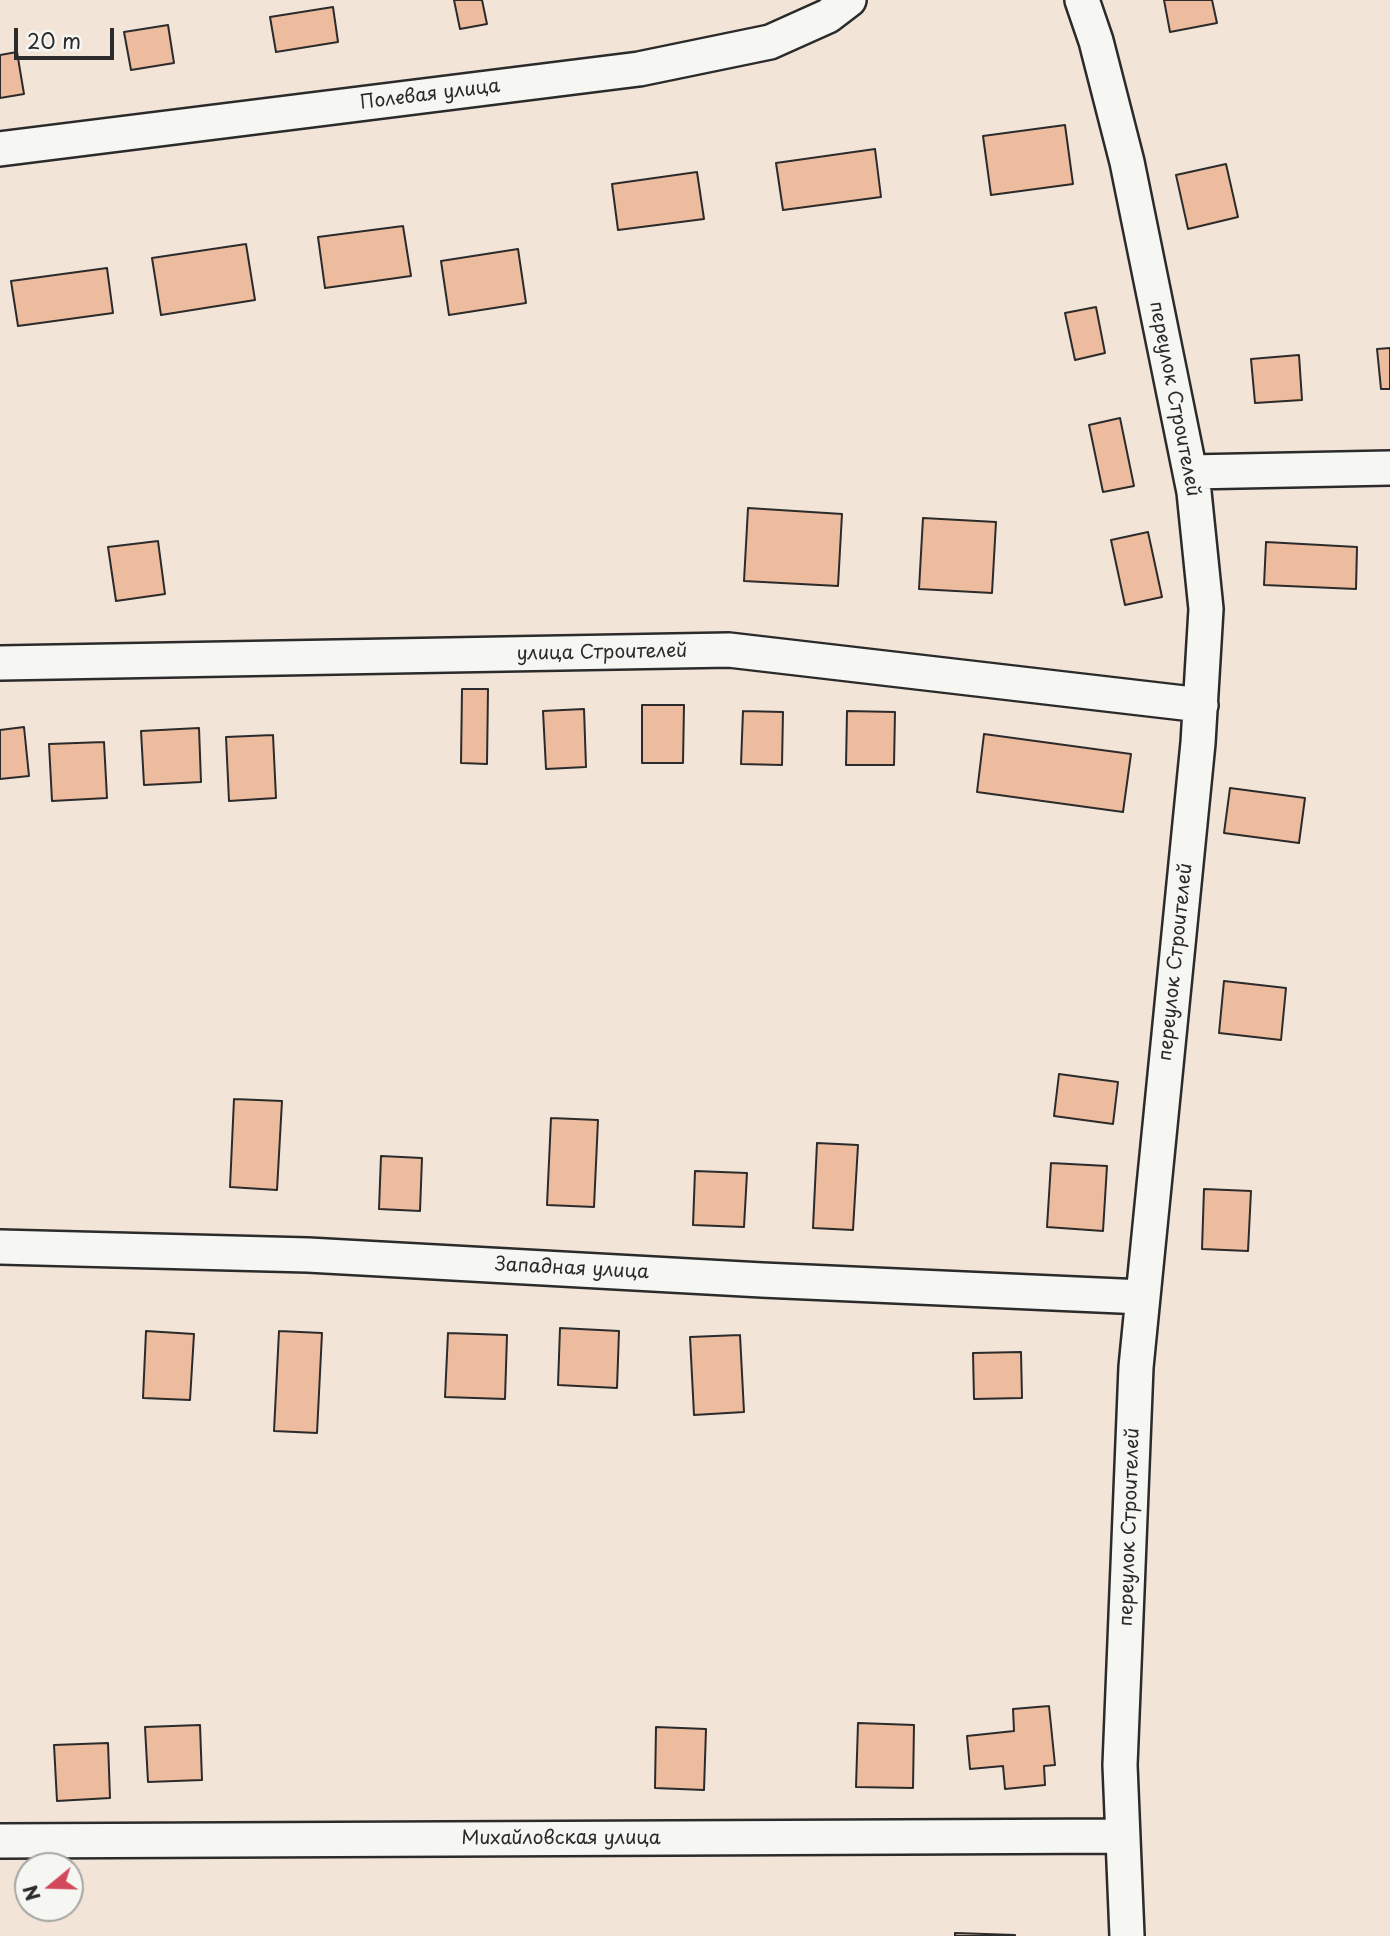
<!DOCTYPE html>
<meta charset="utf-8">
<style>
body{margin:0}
#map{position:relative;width:1390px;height:1936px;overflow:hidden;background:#f3e4d8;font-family:"Playpen Sans",sans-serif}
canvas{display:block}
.north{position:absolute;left:14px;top:1852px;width:70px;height:70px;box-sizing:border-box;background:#f6f6f2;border:2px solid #a5a5a2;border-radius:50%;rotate:251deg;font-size:19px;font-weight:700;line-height:28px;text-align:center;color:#2b2b2b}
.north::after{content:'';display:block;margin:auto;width:24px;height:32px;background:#d1495b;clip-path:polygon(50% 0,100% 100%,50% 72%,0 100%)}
.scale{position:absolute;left:14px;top:28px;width:100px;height:32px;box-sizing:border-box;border:4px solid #2b2b2b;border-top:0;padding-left:9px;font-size:21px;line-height:24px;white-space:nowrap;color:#2b2b2b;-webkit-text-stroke:5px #f6f6f2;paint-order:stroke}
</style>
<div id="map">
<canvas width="1390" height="1936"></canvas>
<div class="north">N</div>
<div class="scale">20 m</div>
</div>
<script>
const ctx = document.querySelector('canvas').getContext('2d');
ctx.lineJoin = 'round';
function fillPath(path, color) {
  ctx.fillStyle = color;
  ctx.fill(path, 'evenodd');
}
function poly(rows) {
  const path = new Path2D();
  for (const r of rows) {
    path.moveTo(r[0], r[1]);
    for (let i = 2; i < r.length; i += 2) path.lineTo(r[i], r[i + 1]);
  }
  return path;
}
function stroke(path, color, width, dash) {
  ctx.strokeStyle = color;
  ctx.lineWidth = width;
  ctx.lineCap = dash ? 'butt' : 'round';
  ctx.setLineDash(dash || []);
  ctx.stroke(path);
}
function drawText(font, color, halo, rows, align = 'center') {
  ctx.font = font + ' "Playpen Sans",sans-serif';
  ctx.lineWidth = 7;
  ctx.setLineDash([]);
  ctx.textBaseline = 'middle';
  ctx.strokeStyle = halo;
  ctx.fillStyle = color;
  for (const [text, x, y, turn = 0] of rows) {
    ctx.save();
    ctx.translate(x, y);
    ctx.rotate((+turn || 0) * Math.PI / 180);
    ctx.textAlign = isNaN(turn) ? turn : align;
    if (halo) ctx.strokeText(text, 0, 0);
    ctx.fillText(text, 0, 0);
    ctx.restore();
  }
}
const building = poly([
 [454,0,482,0,487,24,460,29,454,0],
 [1164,0,1212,0,1217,23,1170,32,1164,0],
 [333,7,338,42,276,52,270,17,333,7],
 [168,25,174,63,131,70,124,32,168,25],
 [17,52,24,94,0,98,0,55,17,52],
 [1065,125,1073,184,991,195,983,136,1065,125],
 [875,149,881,197,783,210,776,163,875,149],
 [1226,164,1238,217,1188,229,1176,175,1226,164],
 [697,172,704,219,618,230,612,184,697,172],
 [403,226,411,276,325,288,318,237,403,226],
 [246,244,255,300,161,315,152,258,246,244],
 [518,249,526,303,449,315,441,261,518,249],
 [107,268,113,313,18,326,11,281,107,268],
 [1096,307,1105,353,1075,360,1065,313,1096,307],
 [1390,348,1390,389,1381,389,1377,349,1390,348],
 [1299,355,1302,400,1255,403,1251,359,1299,355],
 [1120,418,1134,486,1103,492,1089,425,1120,418],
 [748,508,842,514,838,586,744,581,748,508],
 [923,518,996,522,992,593,919,589,923,518],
 [1148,532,1162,597,1125,605,1111,540,1148,532],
 [158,541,165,594,116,601,108,547,158,541],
 [1266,542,1357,547,1356,589,1264,585,1266,542],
 [462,689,488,689,487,764,461,763,462,689],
 [642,705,684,705,683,763,642,763,642,705],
 [584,709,586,767,546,769,543,711,584,709],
 [743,711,783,712,782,765,741,764,743,711],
 [847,711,895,712,894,765,846,765,847,711],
 [24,727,29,776,0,779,0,730,24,727],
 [199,728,201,782,144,785,141,731,199,728],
 [984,734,1131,754,1123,812,977,792,984,734],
 [273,735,276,798,229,801,226,737,273,735],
 [104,742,107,798,52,801,49,744,104,742],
 [1230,788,1305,798,1299,843,1224,833,1230,788],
 [1224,981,1286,988,1281,1040,1219,1033,1224,981],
 [1059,1074,1118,1082,1113,1124,1054,1116,1059,1074],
 [234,1099,282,1101,277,1190,230,1187,234,1099],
 [551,1118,598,1120,594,1207,547,1205,551,1118],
 [817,1143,858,1145,853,1230,813,1228,817,1143],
 [381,1156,422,1158,420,1211,379,1209,381,1156],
 [1051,1163,1107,1166,1103,1231,1047,1227,1051,1163],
 [695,1171,747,1173,744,1227,693,1225,695,1171],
 [1204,1189,1251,1191,1248,1251,1202,1249,1204,1189],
 [560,1328,619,1331,617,1388,558,1385,560,1328],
 [146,1331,194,1334,190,1400,143,1398,146,1331],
 [279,1331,322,1333,317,1433,274,1431,279,1331],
 [448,1333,507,1335,505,1399,445,1397,448,1333],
 [740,1335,744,1412,694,1415,690,1337,740,1335],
 [1021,1352,1022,1398,974,1399,973,1353,1021,1352],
 [1049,1706,1055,1765,1044,1766,1045,1785,1005,1789,1003,1766,970,1769,967,1736,1014,1731,1013,1709,1049,1706],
 [858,1723,914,1725,913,1788,856,1787,858,1723],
 [200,1725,202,1780,148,1782,145,1727,200,1725],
 [656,1727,706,1729,704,1790,655,1788,656,1727],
 [108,1743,110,1798,57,1801,54,1745,108,1743],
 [955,1933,1015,1935,1015,1936,955,1936,955,1933]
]);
fillPath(building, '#edbb9d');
stroke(building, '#2b2b2b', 2);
const minor = poly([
 [1082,0,1096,41,1127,162,1194,492,1206,609,1198,743,1136,1367,1120,1765,1127,1936],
 [0,149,639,69,770,42,828,16,849,0],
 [1190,472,1390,468],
 [0,663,729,650,1201,705],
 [0,1247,308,1255,762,1280,1143,1297],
 [0,1841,1123,1836]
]);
stroke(minor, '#2b2b2b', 38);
stroke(minor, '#f6f6f2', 33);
drawText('19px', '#2b2b2b', '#f6f6f2', [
 ["Полевая улица",430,95,-7],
 ["переулок Строителей",1174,399,79],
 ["улица Строителей",602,653,-1],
 ["переулок Строителей",1176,962,-84],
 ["Западная улица",572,1269,3],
 ["переулок Строителей",1130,1527,-88],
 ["Михайловская улица",561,1839]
]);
</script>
